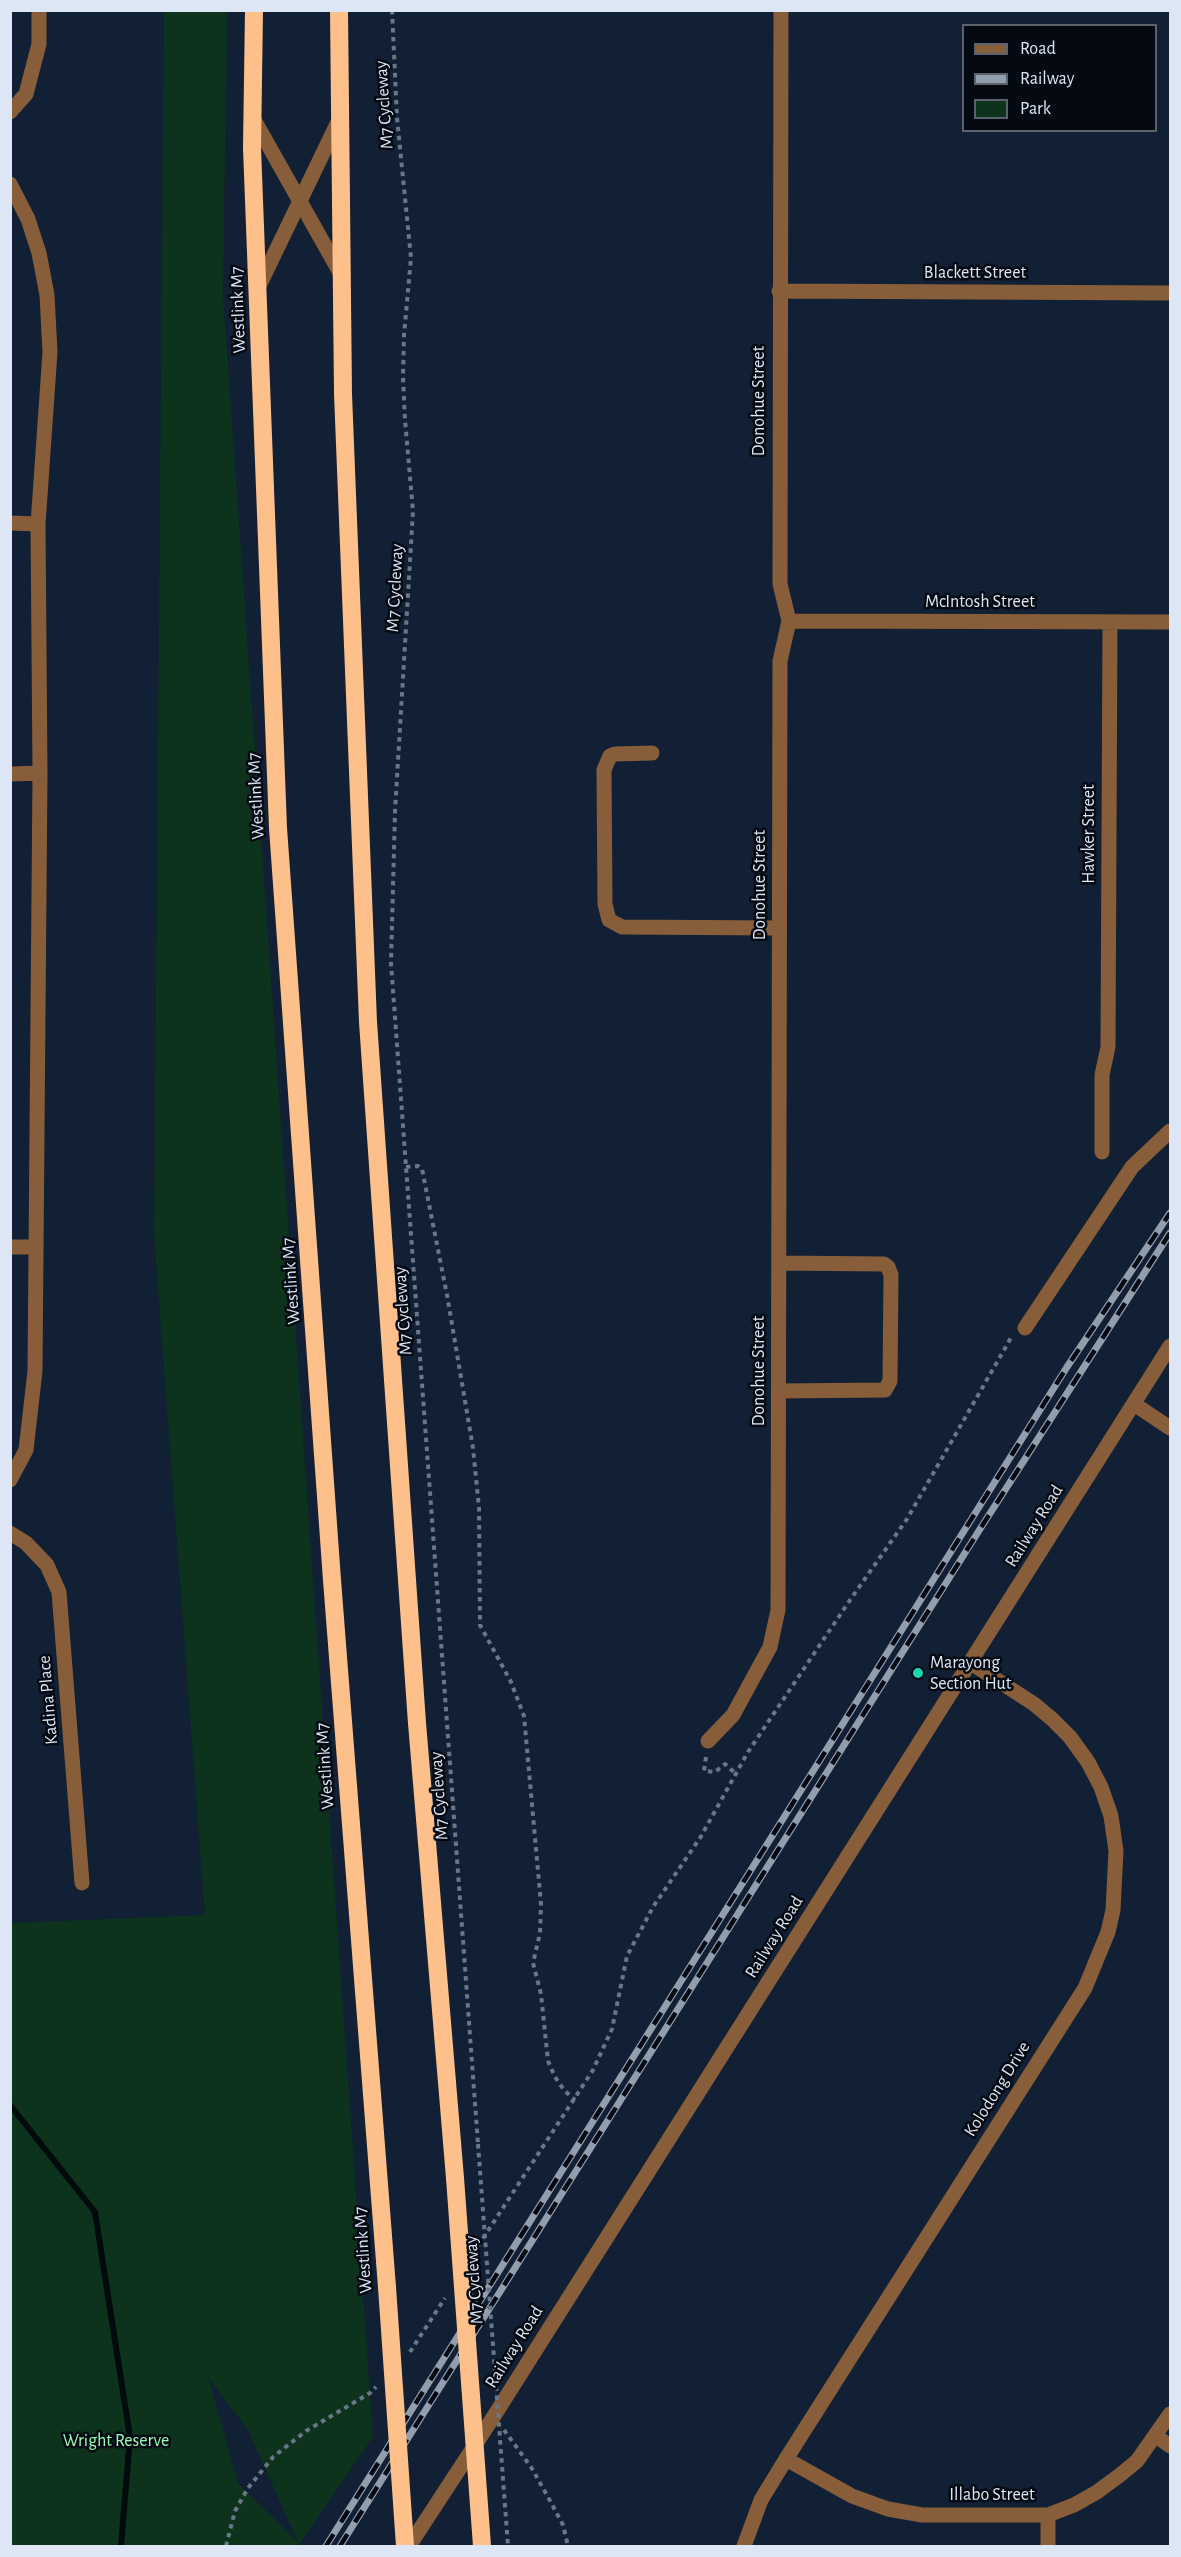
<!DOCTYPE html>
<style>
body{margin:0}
#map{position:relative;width:1181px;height:2557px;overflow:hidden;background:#112034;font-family:"Alegreya Sans",sans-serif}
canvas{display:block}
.frame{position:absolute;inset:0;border:12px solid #dce6f4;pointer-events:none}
.legend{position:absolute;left:962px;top:24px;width:195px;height:108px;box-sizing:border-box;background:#050a12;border:2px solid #5b626c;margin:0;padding:8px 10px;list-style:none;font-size:18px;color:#dce6f4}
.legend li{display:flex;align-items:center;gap:12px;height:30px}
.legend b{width:30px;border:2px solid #5b626c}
</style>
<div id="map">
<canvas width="1181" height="2557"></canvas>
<div class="frame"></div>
<ul class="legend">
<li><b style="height:8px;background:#875e39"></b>Road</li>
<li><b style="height:8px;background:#929eae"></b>Railway</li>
<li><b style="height:16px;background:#0d331c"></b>Park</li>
</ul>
</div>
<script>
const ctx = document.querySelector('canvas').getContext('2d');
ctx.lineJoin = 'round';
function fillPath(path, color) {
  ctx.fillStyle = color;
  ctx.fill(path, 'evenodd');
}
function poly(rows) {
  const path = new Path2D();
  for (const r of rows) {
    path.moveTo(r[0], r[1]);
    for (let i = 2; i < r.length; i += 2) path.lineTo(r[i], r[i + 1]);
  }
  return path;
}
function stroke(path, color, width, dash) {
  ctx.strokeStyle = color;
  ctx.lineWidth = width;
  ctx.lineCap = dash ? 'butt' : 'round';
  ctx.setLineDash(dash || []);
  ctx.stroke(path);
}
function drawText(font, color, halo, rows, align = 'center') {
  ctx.font = font + ' "Alegreya Sans",sans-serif';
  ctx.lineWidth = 5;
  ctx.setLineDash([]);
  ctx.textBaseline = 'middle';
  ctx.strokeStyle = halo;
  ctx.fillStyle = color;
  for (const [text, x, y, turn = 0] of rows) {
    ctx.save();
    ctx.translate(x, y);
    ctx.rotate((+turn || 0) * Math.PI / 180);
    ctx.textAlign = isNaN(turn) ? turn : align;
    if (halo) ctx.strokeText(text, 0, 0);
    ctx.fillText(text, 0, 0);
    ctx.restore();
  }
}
fillPath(poly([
 [164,11,227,11,223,294,373,2437,298,2546,11,2546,11,1923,205,1915,154,1234],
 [208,2377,248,2430,298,2542,238,2483]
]), '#0d331c');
stroke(poly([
 [10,2105,95,2212,130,2437,121,2546]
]), '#010b0d', 6);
stroke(poly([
 [392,10,397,118,411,258,404,335,403,377,405,420,413,511,395,811,391,963,478,2144],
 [406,1167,418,1166,422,1169,447,1295,473,1448,479,1508,480,1625,511,1682,524,1716,541,1904,540,1933,533,1963,541,1994,548,2061,555,2077,564,2090,575,2100],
 [706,1757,704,1771,715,1772,725,1764,736,1774],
 [478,2246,593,2070,612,2029,627,1956,653,1907,700,1838,748,1752,850,1600,907,1519,1012,1336],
 [410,2352,445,2298],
 [504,2430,531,2467,548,2497,563,2525,568,2546],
 [226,2546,235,2511,248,2488,273,2457,306,2431,370,2393,376,2387]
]), '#6a7788', 4, [4.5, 4.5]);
stroke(poly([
 [10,112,26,94,39,44,39,10],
 [253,118,342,276],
 [10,184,28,219,39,253,47,295,50,352,38,524,40,773,35,1371,26,1450,10,1480],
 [258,288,339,120],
 [779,291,1170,293],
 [10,523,38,524],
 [789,621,1170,622],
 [652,753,615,754,610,756,604,770,605,904,609,920,622,927,779,928],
 [10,774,40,773],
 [1102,1152,1102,1075,1108,1047,1110,622],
 [10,1247,35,1247],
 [1025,1328,1132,1167,1170,1131],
 [779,1391,885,1390,890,1381,891,1275,888,1267,884,1264,779,1263],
 [1134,1404,1170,1428],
 [10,1533,26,1543,47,1565,59,1592,82,1883],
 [708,1741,733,1715,770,1647,778,1610,780,661,789,621,780,584,781,10],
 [1156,2436,1170,2446],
 [786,2459,852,2496,888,2509,922,2515,1048,2515,1074,2505,1097,2492,1120,2475,1137,2461,1170,2414],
 [1048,2515,1048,2546],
 [409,2546,494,2416,1170,1346],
 [744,2546,761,2500,786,2459,1085,1988,1108,1932,1113,1910,1116,1851,1111,1816,1101,1787,1088,1762,1070,1737,1052,1719,1034,1704,971,1663]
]), '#875e39', 15);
stroke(poly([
 [254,10,252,148,278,828,332,1580,387,2287],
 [339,10,343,394,368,1022,417,1723,455,2178]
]), '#fec08a', 18);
const rail = poly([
 [326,2546,1067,1367,1170,1213],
 [340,2546,980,1529,1170,1233]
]);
stroke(rail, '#929eae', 7);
stroke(rail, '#050a12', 4.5, [14]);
stroke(poly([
 [478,2144,508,2546]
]), '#6a7788', 4, [4.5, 4.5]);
stroke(poly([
 [455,2178,482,2546],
 [387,2287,405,2546]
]), '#fec08a', 18);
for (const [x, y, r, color] of [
 [918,1673,6,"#1cd5b1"]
]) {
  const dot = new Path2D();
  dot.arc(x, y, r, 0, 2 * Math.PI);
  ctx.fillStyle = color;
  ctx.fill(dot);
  stroke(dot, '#050a12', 2);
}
drawText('18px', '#dce6f4', '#050a12', [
 ["M7 Cycleway",384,105,-94],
 ["Blackett Street",975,273],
 ["Westlink M7",238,310,-92],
 ["Donohue Street",759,401,-90],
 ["M7 Cycleway",395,588,-87],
 ["McIntosh Street",980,602],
 ["Westlink M7",256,796,-93],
 ["Hawker Street",1089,834,-90],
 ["Donohue Street",760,885,-90],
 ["Westlink M7",291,1281,-94],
 ["M7 Cycleway",403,1311,-94],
 ["Donohue Street",759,1371,-90],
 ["Railway Road",1034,1526,-58],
 ["Kadina Place",48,1700,-95],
 ["Westlink M7",325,1766,-94],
 ["M7 Cycleway",439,1796,-94],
 ["Railway Road",774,1937,-58],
 ["Kolodong Drive",997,2089,-58],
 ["Westlink M7",363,2250,-94],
 ["M7 Cycleway",474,2280,-94],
 ["Railway Road",514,2347,-58],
 ["Illabo Street",992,2495]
]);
drawText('18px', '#dce6f4', '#050a12', [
 ["Marayong",930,1663],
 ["Section Hut",930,1684]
], 'left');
drawText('18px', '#97feb9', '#050a12', [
 ["Wright Reserve",116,2441]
]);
</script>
